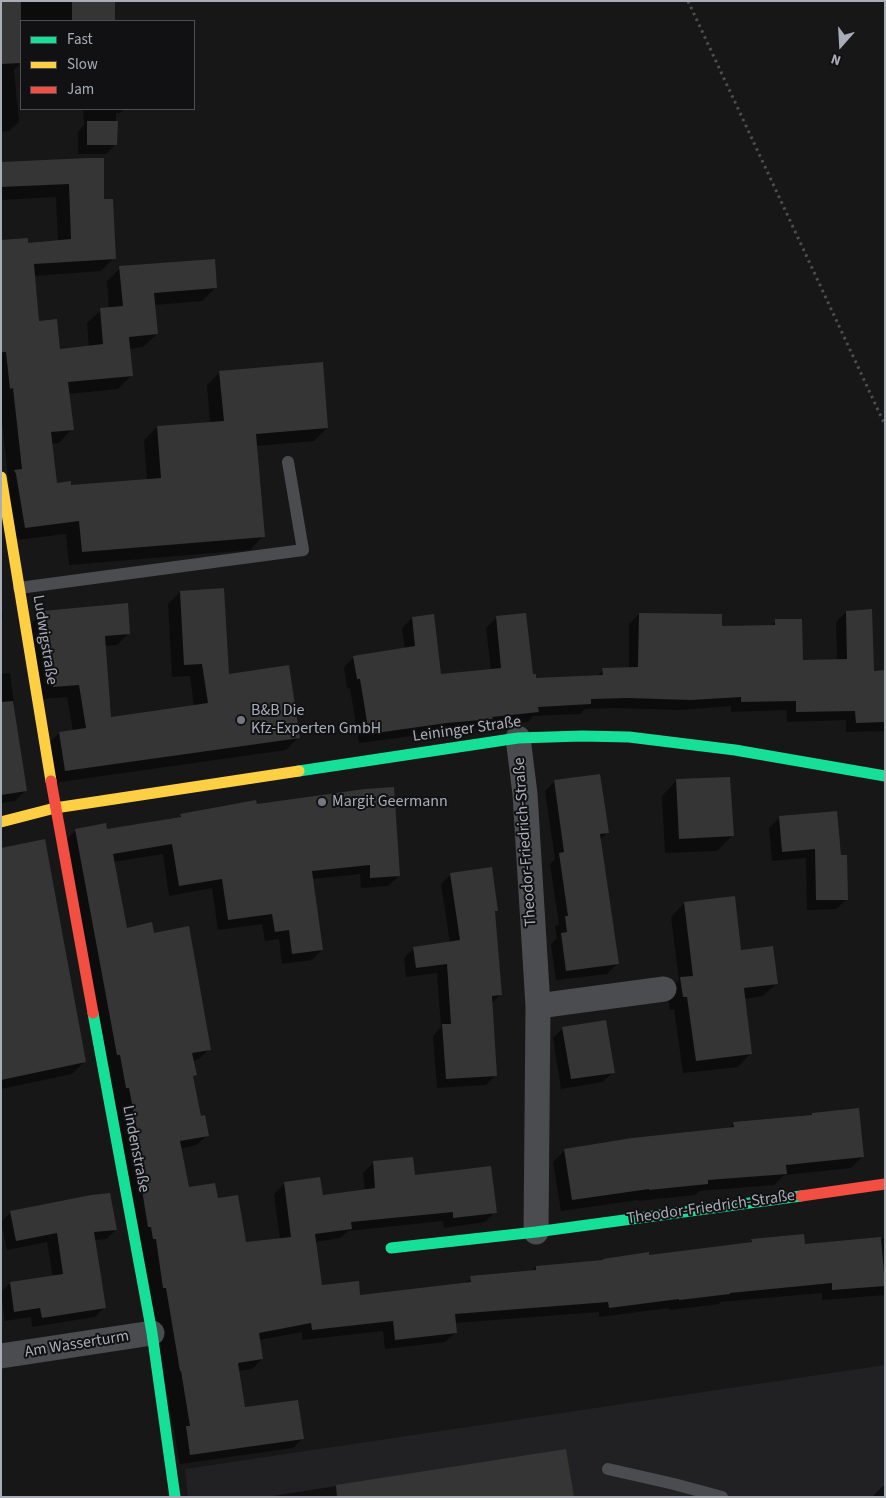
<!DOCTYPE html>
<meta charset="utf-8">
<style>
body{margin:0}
#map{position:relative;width:886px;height:1498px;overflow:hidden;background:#171717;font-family:"Source Sans 3",sans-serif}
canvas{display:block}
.frame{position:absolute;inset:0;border:2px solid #a8adb8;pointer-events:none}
.legend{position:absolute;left:20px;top:20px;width:175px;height:90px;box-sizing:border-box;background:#111113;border:1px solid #4d4f55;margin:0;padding:6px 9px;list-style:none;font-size:15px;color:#a8adb8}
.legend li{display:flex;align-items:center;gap:10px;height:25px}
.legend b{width:25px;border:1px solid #4d4f55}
.north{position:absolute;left:816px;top:20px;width:50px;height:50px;-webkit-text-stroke:4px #111113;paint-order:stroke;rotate:199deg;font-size:14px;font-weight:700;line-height:20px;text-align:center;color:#a8adb8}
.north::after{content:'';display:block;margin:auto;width:18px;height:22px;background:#a8adb8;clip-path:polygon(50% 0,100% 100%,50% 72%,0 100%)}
</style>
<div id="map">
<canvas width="886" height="1498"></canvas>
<div class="frame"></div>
<ul class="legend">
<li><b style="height:6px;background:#16e098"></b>Fast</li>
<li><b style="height:6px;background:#ffcf43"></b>Slow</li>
<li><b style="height:6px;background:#f24e42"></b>Jam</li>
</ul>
<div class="north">N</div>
</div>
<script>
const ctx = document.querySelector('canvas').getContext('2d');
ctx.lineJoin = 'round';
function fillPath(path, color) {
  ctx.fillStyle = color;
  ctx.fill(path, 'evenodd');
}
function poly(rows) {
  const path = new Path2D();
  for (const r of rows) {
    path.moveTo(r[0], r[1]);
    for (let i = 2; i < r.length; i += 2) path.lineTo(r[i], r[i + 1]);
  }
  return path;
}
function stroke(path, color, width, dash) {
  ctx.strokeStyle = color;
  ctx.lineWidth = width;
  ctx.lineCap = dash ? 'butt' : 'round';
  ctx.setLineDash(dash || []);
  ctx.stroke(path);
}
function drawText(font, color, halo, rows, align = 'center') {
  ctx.font = font + ' "Source Sans 3",sans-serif';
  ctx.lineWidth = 4;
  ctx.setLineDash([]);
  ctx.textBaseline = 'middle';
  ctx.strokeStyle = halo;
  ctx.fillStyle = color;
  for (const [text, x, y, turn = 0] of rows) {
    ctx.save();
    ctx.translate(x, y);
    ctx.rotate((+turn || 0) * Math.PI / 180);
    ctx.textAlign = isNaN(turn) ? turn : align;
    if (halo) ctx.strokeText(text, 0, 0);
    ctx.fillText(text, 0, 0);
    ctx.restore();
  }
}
fillPath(poly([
 [885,1365,885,1497,188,1497,185,1469]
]), '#212123');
fillPath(poly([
 [1,1,114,1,114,21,21,21,21,23,19,23,21,63,14,70,19,122,9,131,1,132],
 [83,109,125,109,120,113,116,113,116,144,106,154,78,154,78,132,84,125],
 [103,159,103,200,114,258,101,271,34,276,38,322,59,350,89,347,87,323,101,310,109,309,107,281,120,268,216,287,202,301,154,305,157,334,143,347,129,349,132,375,118,389,68,394,72,429,59,443,51,444,56,484,70,487,147,480,144,440,157,427,210,423,207,385,220,372,327,428,314,441,256,446,263,536,250,550,69,565,66,534,15,540,1,412,1,241,27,245,58,242,56,197,1,200,1,163],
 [180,592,228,675,298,738,286,750,53,783,47,745,59,733,73,731,67,697,41,699,31,624,43,612,129,633,117,645,104,646,110,718,194,706,190,676,172,677,168,604],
 [1,603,3,618,1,620],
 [846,612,873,672,885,672,885,731,846,732,846,720,787,722,786,710,731,712,731,706,680,710,616,708,585,709,580,714,533,716,528,722,484,726,481,728,436,733,359,743,350,688,347,688,344,667,354,657,405,649,402,628,412,618,440,675,491,670,486,628,496,618,535,679,596,677,603,670,629,669,629,624,639,614,721,628,770,627,776,621,802,661,837,660,836,622],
 [10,673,14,704,13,706,26,790,15,801,1,803,1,674],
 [677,780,732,836,717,851,665,853,662,796],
 [555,781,607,833,600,840,617,964,607,974,556,980,551,944,557,938,555,927,559,924,550,864,555,859,545,791],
 [256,805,399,876,388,886,361,888,360,874,312,879,322,950,312,960,282,964,279,939,265,941,262,924,218,930,212,888,169,896,163,854,113,862,126,929,153,935,209,1049,199,1059,193,1061,195,1075,192,1078,200,1118,207,1135,197,1145,180,1149,188,1188,217,1199,245,1243,280,1239,274,1194,284,1184,319,1179,322,1197,365,1191,363,1173,373,1163,412,1158,414,1177,495,1212,485,1222,444,1228,443,1221,348,1231,340,1238,315,1242,321,1286,359,1296,464,1284,471,1278,531,1272,536,1267,648,1256,748,1244,752,1240,804,1245,885,1238,885,1295,822,1300,822,1293,720,1302,719,1304,669,1310,669,1308,599,1317,599,1312,455,1323,456,1332,445,1342,385,1349,383,1331,302,1340,302,1332,259,1340,262,1359,252,1369,238,1371,244,1408,303,1438,293,1448,180,1464,65,841,75,831,106,830,177,819,181,815],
 [779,818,840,856,847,899,836,909,807,910,806,858,772,861,769,828],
 [1,851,85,1061,72,1074,1,1089],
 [451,874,497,910,494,913,500,995,491,1004,496,1075,486,1085,437,1088,433,1036,441,1027,437,973,406,977,404,958,414,948,450,943,441,884],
 [684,903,777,983,763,996,744,999,751,1053,738,1067,683,1073,674,1009,670,1010,667,992,679,980,671,917],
 [563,1028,613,1072,603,1082,561,1089,553,1038],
 [813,1114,863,1156,851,1168,784,1175,774,1185,699,1191,695,1195,638,1201,637,1200,561,1211,553,1162,565,1150,728,1129,734,1123,810,1116],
 [11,1212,116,1230,106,1239,94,1240,105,1307,95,1317,32,1327,31,1317,5,1321,1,1292,10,1283,53,1277,47,1242,7,1250,1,1222],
 [565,1450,573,1497,266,1497],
 [885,1484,885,1497,872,1497]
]), '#0007');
fillPath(poly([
 [1,1,21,1,21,63,1,64],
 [72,1,115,1,115,21,72,21],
 [87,121,118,121,117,145,87,145],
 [87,158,104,158,104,199,113,199,116,259,34,264,39,321,57,319,60,349,103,344,100,308,123,306,119,266,215,259,217,288,154,293,158,334,129,337,133,376,68,382,74,430,51,432,57,483,71,481,71,485,161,478,157,426,224,421,219,371,323,362,328,428,256,434,265,537,82,552,79,521,25,528,16,474,14,470,22,469,13,388,10,389,6,352,1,352,1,240,28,238,28,243,71,239,69,184,1,187,1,162],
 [224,588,229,674,289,665,300,738,65,771,59,732,86,728,79,685,53,687,50,640,45,641,43,611,128,603,130,634,105,636,111,717,208,703,202,664,184,665,180,591],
 [872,609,874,671,885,670,885,722,856,723,855,711,796,712,796,701,741,702,741,697,691,700,627,698,591,699,591,704,538,707,539,712,492,717,493,719,447,723,369,734,360,679,357,679,353,656,415,646,412,617,434,614,441,674,501,668,496,616,526,613,533,674,536,674,536,678,603,675,602,668,638,667,639,613,722,614,722,626,775,625,775,619,802,619,803,660,847,659,846,611],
 [13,701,27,791,1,795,1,702],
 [600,774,609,833,600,834,619,964,566,971,561,933,567,932,565,916,568,916,559,853,564,852,554,780],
 [730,777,734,836,679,839,676,779],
 [394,787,400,876,370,878,370,865,312,871,323,950,292,954,289,930,275,932,272,914,228,920,222,879,179,886,172,844,113,854,127,928,152,922,154,933,189,926,211,1050,192,1053,197,1075,193,1076,201,1116,205,1115,209,1136,180,1141,189,1187,215,1183,218,1198,238,1195,246,1242,291,1237,284,1182,320,1177,323,1195,375,1188,373,1161,413,1157,415,1175,491,1166,497,1213,453,1218,453,1212,351,1222,352,1229,315,1234,322,1285,359,1281,360,1295,471,1282,470,1276,536,1270,536,1266,603,1260,603,1259,649,1252,649,1255,752,1242,751,1239,804,1234,805,1244,881,1237,885,1286,832,1290,832,1283,730,1293,730,1294,679,1300,679,1299,609,1308,608,1302,455,1314,457,1333,395,1340,393,1321,312,1330,311,1323,259,1333,263,1359,238,1363,245,1407,298,1400,304,1439,190,1455,186,1426,190,1426,181,1371,180,1371,166,1288,163,1288,156,1239,153,1239,151,1227,148,1227,142,1190,144,1190,139,1162,143,1161,129,1088,126,1088,120,1055,117,1055,75,829,106,823,107,829,181,817,180,814,256,800,257,804,365,789],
 [837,811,841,855,847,855,848,900,816,900,815,849,782,852,779,816],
 [45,839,86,1062,1,1080,1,848],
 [492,867,498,911,495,911,502,995,492,996,497,1076,446,1079,442,1024,451,1024,447,964,416,968,413,947,460,940,450,873],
 [735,896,741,950,773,946,778,984,744,988,752,1054,696,1061,687,997,683,997,680,977,693,976,684,902],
 [606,1020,615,1073,571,1079,562,1027],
 [859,1108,864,1157,786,1165,787,1174,708,1180,708,1184,649,1190,649,1189,572,1200,564,1149,632,1138,734,1127,733,1122,812,1115,812,1113],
 [110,1193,117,1230,94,1232,106,1308,42,1318,40,1308,14,1312,10,1282,63,1274,57,1233,16,1241,10,1211,91,1195],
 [566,1449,574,1497,337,1497,336,1485]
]), '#353536');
stroke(poly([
 [688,1,885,425]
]), '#4d4e52', 3, [2.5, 4]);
stroke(poly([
 [19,588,303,550,288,462],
 [608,1469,674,1484,722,1497]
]), '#4b4c50', 12);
stroke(poly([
 [518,738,525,794,538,1006,536,1232],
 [538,1006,664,989],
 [1,1356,152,1333]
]), '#4b4c50', 25);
stroke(poly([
 [299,771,518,738,582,736,629,737,735,750,885,776],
 [93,1013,152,1333,175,1497],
 [391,1248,536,1232,801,1196]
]), '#16e098', 11);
stroke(poly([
 [1,477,51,781],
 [1,822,55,808,299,771]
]), '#ffcf43', 11);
stroke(poly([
 [51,781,93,1013],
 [801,1196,885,1184]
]), '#f24e42', 11);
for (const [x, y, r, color] of [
 [241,720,5,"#757880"],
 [322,802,5,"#757880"]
]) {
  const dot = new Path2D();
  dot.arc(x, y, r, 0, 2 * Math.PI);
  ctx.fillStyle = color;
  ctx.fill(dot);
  stroke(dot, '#111113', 2);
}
drawText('16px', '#a8adb8', '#111113', [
 ["Ludwigstraße",44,640,81],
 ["Leininger Straße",467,730,-8],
 ["Theodor-Friedrich-Straße",526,842,-94],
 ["Lindenstraße",135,1149,79],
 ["Theodor-Friedrich-Straße",711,1208,-8],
 ["Am Wasserturm",77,1345,-9]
]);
drawText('16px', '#a8adb8', '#111113', [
 ["B&B Die",251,711],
 ["Kfz-Experten GmbH",251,729],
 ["Margit Geermann",332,802]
], 'left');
</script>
